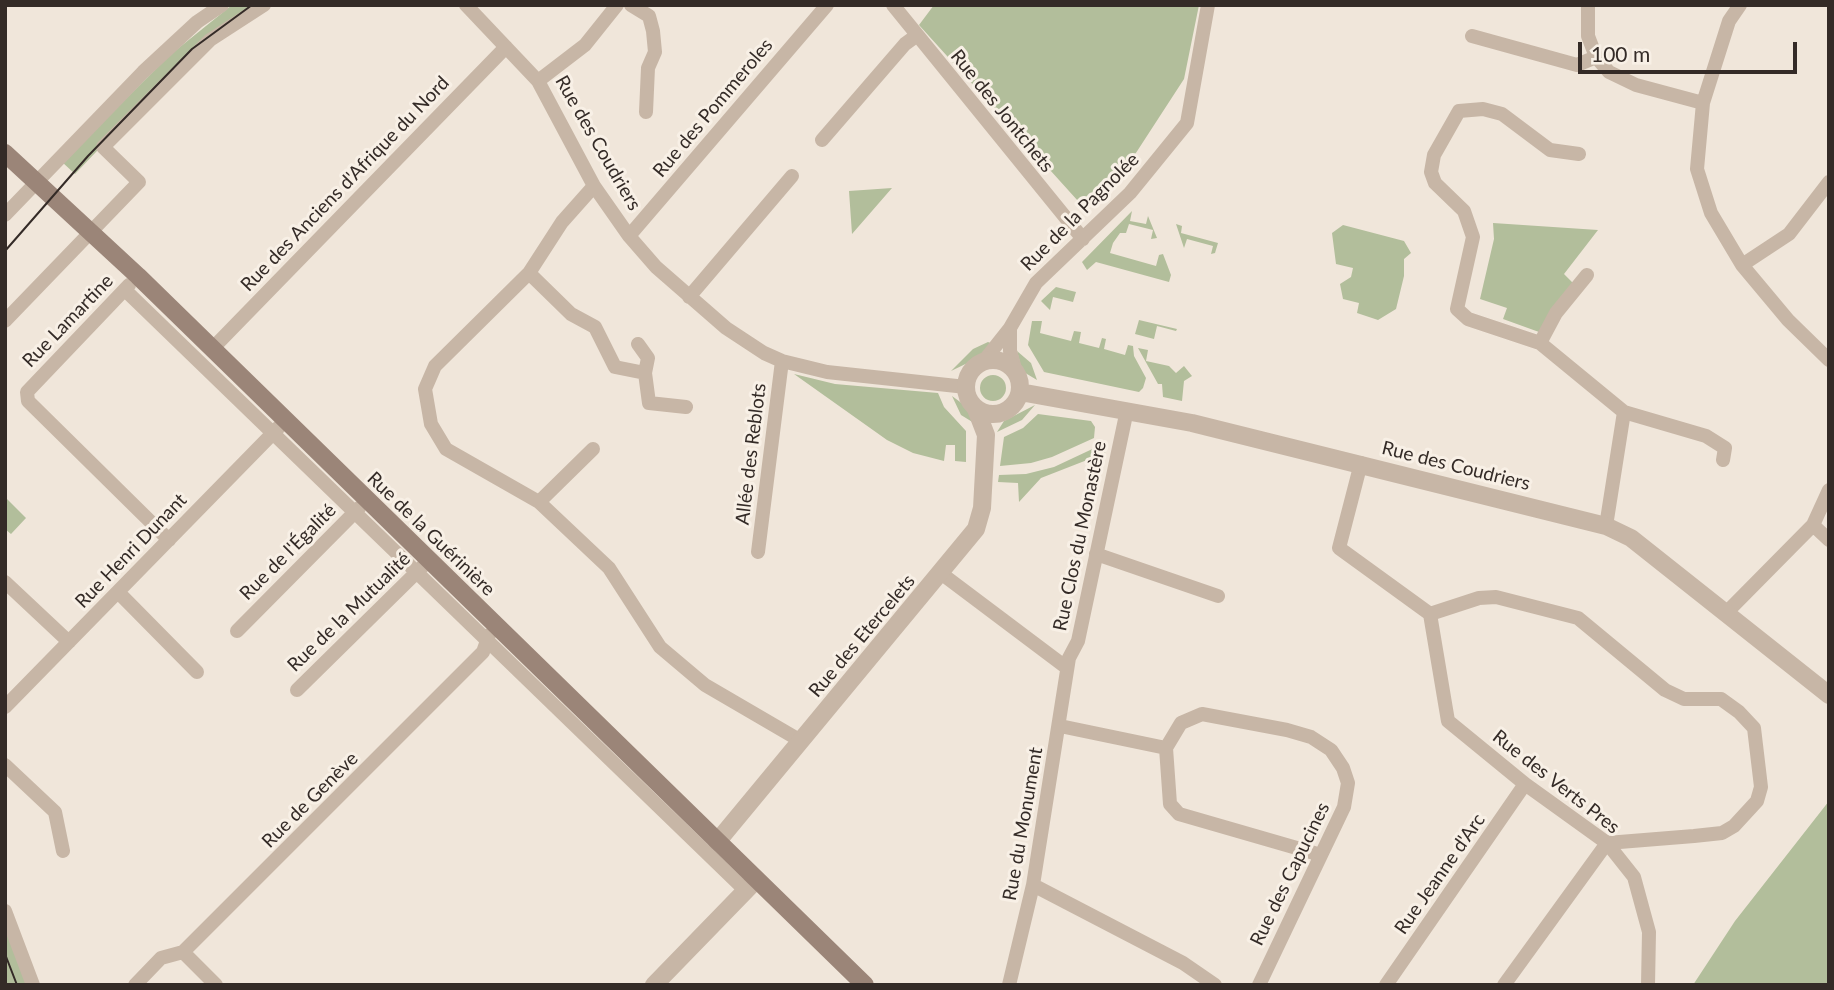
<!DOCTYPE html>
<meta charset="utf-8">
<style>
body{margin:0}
#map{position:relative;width:1834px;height:990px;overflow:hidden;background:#f0e6da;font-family:Lato,sans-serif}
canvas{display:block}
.frame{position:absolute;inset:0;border:7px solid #342b27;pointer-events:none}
.scale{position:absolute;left:1578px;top:42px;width:219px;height:32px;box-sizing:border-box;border:4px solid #342b27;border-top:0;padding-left:9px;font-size:21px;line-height:24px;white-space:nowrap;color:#342b27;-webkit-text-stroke:5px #f8f0e6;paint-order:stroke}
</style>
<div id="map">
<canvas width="1834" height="990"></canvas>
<div class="frame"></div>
<div class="scale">100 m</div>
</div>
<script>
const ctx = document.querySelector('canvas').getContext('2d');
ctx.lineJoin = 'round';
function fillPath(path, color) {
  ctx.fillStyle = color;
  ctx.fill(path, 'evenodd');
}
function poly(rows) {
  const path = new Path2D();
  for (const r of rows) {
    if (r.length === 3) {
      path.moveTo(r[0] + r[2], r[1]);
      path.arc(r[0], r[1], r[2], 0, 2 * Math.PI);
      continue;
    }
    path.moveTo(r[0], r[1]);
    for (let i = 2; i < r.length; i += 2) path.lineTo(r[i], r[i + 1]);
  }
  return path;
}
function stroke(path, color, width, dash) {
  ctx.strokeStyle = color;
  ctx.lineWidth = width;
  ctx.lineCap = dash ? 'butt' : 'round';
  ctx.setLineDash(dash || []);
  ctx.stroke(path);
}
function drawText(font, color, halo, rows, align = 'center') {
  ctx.font = font + ' Lato,sans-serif';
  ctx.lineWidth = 6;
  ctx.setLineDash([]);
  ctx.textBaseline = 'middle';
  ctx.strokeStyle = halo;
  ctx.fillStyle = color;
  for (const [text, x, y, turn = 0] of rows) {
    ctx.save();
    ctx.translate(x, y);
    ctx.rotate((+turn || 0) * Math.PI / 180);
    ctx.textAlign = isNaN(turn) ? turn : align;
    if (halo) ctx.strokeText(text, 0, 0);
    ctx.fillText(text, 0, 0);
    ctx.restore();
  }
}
fillPath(poly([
 [232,5,258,5,179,65,75,174,62,162,170,55],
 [934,5,1199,5,1184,79,1106,199,1078,201,919,25],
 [892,188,852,234,849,191],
 [1132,211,1130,221,1146,224,1148,216,1157,238,1151,239,1153,230,1129,224,1126,233,1120,233,1113,243,1110,253,1156,266,1159,255,1163,254,1171,275,1169,282,1096,262,1087,270,1082,262],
 [1493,223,1598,230,1564,274,1573,283,1539,332,1503,319,1507,308,1480,299,1494,239],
 [1176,224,1182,226,1181,233,1218,243,1215,253,1211,254,1213,246,1187,239,1184,248],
 [1343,225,1404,241,1411,253,1404,259,1404,276,1396,309,1378,320,1357,313,1359,303,1343,299,1340,284,1351,277,1353,268,1336,264,1332,233],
 [1056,287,1076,292,1073,302,1053,297,1050,310,1041,301],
 [1139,320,1177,329,1176,331,1157,326,1154,339,1135,334],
 [1032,321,1042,321,1040,333,1071,341,1074,331,1081,332,1079,343,1099,348,1102,338,1106,339,1104,349,1125,355,1128,345,1133,346,1134,356,1146,378,1143,388,1139,392,1044,372,1028,345],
 [988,342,993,344,984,355,951,371,973,349],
 [1138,348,1148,350,1146,361,1169,366,1176,373,1184,366,1192,376,1184,381,1182,401,1163,397,1162,384,1158,384],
 [1017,351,1031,363,1037,380,1022,371],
 [794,374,835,384,938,393,944,407,966,431,966,462,955,461,955,445,946,445,944,461,913,453,887,440],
 [993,388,13],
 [952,396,967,407,974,423,961,415],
 [1035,405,1022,420,997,432,1004,421],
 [1038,414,1091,421,1095,427,1094,438,1052,457,1031,463,1000,466,1004,437,1023,428],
 [1103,444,1107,446,1105,453,1041,478,1019,502,1018,483,998,482,999,475,1026,474,1054,467],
 [5,497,26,518,11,534,5,529],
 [1829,801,1829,985,1693,985,1735,921],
 [5,927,27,985,5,985]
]), '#b2be9b');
stroke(poly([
 [466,5,538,81,594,186,629,236,656,267,726,328,764,353,782,361,827,372,966,387],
 [631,5,649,16,653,31,655,52,648,68,646,112],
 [893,5,1083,239],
 [1588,5,1588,36,1596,57,1609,72,1636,85,1703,103],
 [1740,5,1729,21,1703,103,1697,169,1711,213,1742,265,1788,320,1829,360],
 [1472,36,1577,65,1596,57],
 [538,81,585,45,617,5],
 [822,140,905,44,916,36],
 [1579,154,1550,150,1502,114,1483,109,1459,111,1434,155,1431,172,1435,183,1464,211,1473,237,1457,309,1468,319,1540,343,1624,412,1606,526],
 [594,186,562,222,529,273,435,366,425,389,431,424,446,449,539,502,609,568,660,647,705,685,801,741],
 [5,215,143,72,197,22,222,5],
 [629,236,827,5],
 [1742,265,1789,234,1829,182],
 [529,273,571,314,595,327,615,367,645,373,649,403,686,407],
 [129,285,27,392,28,401,169,540],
 [125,290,746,891],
 [689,297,792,176],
 [5,321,139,182,103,147,210,40,264,5],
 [1010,329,1010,351,1016,372],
 [1540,343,1556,313,1587,275],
 [638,344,648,358,645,373],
 [212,349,506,47],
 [983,362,1010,328,1036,283,1130,193,1187,123,1208,5],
 [1624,412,1706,436,1725,448,1723,460],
 [1361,463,1339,548,1430,614],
 [539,502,593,449],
 [1813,525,1829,540],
 [758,552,782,361],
 [1096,554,1218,596],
 [942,574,1067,668],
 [5,582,69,642],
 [118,592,197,672],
 [1726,613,1813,525,1829,490],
 [1430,614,1479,598,1496,597,1578,618,1665,690,1684,699,1721,699,1739,712,1754,728,1761,787,1757,801,1734,826,1722,833,1694,836,1607,843,1504,985],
 [1430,614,1448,721,1525,784,1607,843,1634,877,1649,932,1648,985],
 [237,631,359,508],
 [297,690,423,566],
 [5,707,279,427],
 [1060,726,1166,748,1181,723,1202,714,1287,730,1311,737,1331,750,1343,768,1348,783,1344,807,1259,985],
 [1166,748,1170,804,1179,814,1321,855],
 [5,765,55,812,63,851],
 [1033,885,1183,963,1215,985],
 [5,911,33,985],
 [183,952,216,985],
 [135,985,161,958,183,952,483,652,489,635],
 [1009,985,1033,885,1069,658,1078,641,1127,410],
 [1386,985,1525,784]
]), '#c7b6a6', 14);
stroke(poly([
 [993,387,27],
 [1020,392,1192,423,1606,526,1631,538,1829,695],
 [717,842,976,529,982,508,986,435,976,409],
 [654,985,756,880]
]), '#c7b6a6', 18);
stroke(poly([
 [5,153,138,276,865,985]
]), '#9b8578', 18);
stroke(poly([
 [5,251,88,156,192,49,252,5],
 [5,954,17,985]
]), '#342b27', 2);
drawText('19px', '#342b27', '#f8f0e6', [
 ["Rue des Pommeroles",713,108,-50],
 ["Rue des Jontchets",1002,111,51],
 ["Rue des Coudriers",598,143,60],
 ["Rue des Anciens d'Afrique du Nord",345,184,-46],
 ["Rue de la Pagnolée",1080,212,-45],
 ["Rue Lamartine",68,321,-46],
 ["Allée des Reblots",751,454,-83],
 ["Rue des Coudriers",1456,466,14],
 ["Rue de la Guérinière",431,534,44],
 ["Rue Clos du Monastère",1080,536,-78],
 ["Rue Henri Dunant",131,551,-46],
 ["Rue de l'Égalité",288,552,-45],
 ["Rue de la Mutualité",349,612,-44],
 ["Rue des Etercelets",862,636,-50],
 ["Rue des Verts Pres",1556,782,38],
 ["Rue de Genève",310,800,-45],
 ["Rue du Monument",1023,824,-80],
 ["Rue des Capucines",1290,874,-64],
 ["Rue Jeanne d'Arc",1440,874,-55]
]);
</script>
